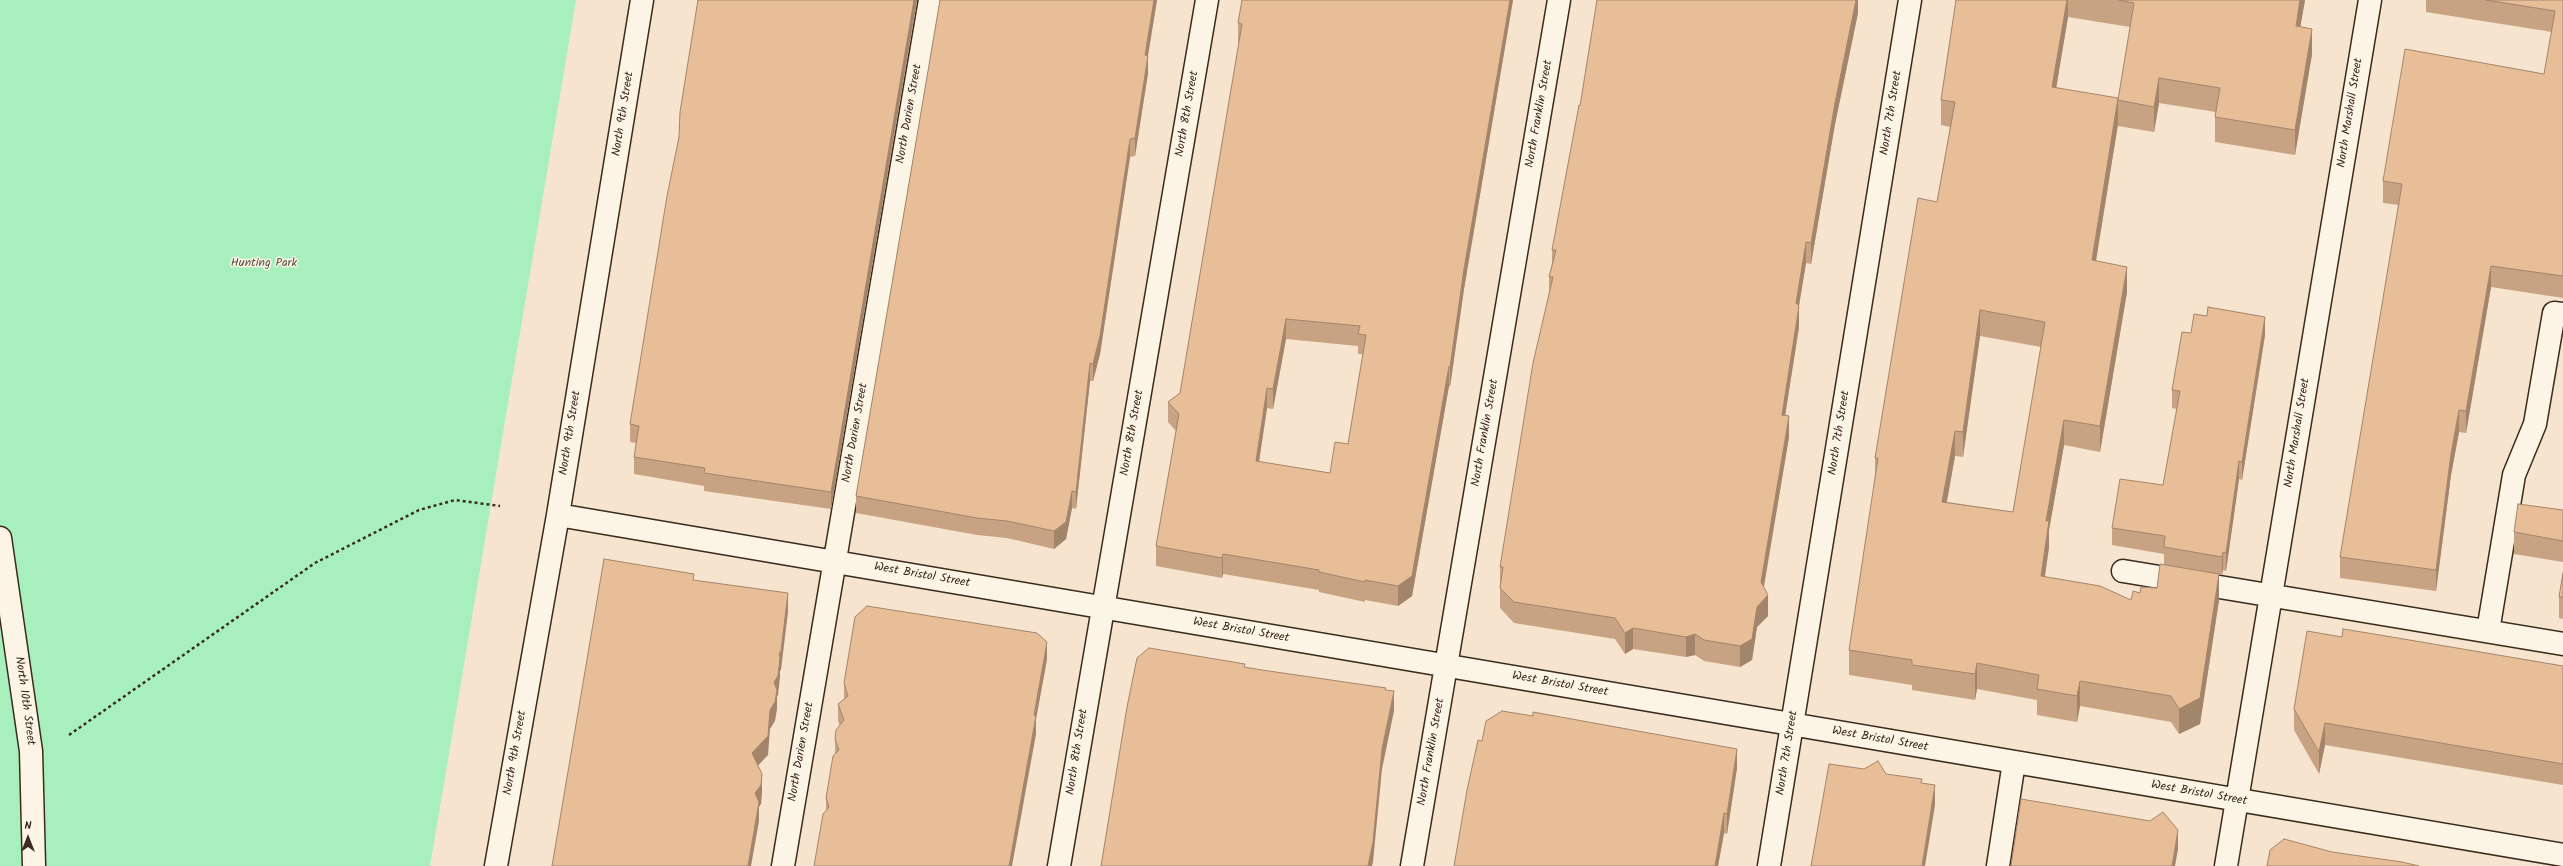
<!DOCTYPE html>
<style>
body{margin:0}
#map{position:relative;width:2563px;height:866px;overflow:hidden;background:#f6e4ce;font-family:Kalam,sans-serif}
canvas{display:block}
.north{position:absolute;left:8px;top:818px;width:40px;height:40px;-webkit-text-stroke:3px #fcf5e5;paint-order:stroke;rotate:0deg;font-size:11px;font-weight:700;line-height:16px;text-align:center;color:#3b2a1e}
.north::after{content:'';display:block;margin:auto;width:14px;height:18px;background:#3b2a1e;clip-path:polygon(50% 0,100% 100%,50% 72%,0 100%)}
</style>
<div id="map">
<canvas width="2563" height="866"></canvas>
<div class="north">N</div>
</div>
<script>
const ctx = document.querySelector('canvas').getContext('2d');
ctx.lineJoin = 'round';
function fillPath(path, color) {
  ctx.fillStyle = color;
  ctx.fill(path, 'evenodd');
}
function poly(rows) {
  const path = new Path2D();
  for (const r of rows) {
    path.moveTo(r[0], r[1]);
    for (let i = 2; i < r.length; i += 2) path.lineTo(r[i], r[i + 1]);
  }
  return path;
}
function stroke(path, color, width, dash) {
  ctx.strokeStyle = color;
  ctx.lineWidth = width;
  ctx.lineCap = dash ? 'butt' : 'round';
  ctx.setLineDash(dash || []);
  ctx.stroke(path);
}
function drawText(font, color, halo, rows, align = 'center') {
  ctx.font = font + ' Kalam,sans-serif';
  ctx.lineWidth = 3;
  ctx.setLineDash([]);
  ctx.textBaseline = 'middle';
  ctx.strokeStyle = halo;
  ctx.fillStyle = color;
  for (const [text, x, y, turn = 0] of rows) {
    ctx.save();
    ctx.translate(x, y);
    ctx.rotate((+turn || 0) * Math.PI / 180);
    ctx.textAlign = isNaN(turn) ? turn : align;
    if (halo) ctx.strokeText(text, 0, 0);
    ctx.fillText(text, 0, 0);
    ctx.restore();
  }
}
fillPath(poly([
 [0,0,576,0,430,866,0,866]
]), '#a7efbc');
const minor = poly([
 [558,515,2563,855],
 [0,538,31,751,34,866],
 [2123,571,2563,644],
 [2488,631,2514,475,2535,424,2554,313,2563,314],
 [496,866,558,515,642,0],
 [783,866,930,0],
 [1059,866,1207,0],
 [1412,866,1559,0],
 [1769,866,1910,0],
 [1998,866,2014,762],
 [2226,866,2370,0]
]);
stroke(minor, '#3b2a1e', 25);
stroke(poly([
 [69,735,315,563,419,510,455,500,500,506]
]), '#3b2a1e', 2.5, [3, 3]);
stroke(minor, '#fcf5e5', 22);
fillPath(poly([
 [698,0,917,0,831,509,704,491,704,486,634,474,634,457,636,443,630,442,630,424,679,137],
 [940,0,1157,0,1148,56,1148,73,1135,156,1130,157,1100,354,1093,381,1090,381,1076,509,1072,508,1066,539,1054,549,1007,538,977,535,856,513,856,496],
 [1242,0,1513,0,1464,289,1450,387,1449,386,1412,596,1398,606,1365,600,1365,602,1319,592,1319,590,1223,574,1222,578,1156,566,1156,546,1176,431,1168,422,1168,402,1180,393,1239,43,1238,43,1238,23],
 [1286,339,1358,346,1358,354,1363,354,1348,444,1330,473,1259,462,1267,408,1273,409],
 [1858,0,1858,13,1835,124,1811,264,1806,263,1799,306,1799,327,1785,416,1789,437,1764,587,1768,616,1757,627,1752,660,1740,667,1704,661,1695,655,1686,657,1633,649,1625,654,1615,639,1514,623,1500,608,1500,567,1549,292,1549,277,1552,264,1552,250,1580,106],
 [1956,0,2305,0,2300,27,2312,54,2295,155,2215,142,2215,117,2216,112,2159,103,2154,132,2118,126,2118,124,2096,261,2127,292,2100,452,2064,445,2049,530,2049,547,2045,577,2131,600,2140,593,2157,588,2164,565,2164,554,2112,545,2112,528,2163,485,2177,409,2172,408,2172,390,2191,333,2265,335,2242,480,2239,479,2226,571,2223,570,2222,575,2219,574,2219,600,2200,724,2179,734,2171,722,2080,706,2077,722,2037,715,2037,700,1977,689,1975,700,1912,690,1912,685,1849,675,1849,650,1875,482,1875,458,1937,202,1950,127,1941,125,1941,100],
 [2068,17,2130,27,2118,100,2056,88],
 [1980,336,2041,347,2013,512,1947,502,1955,456,1963,457],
 [2426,0,2563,0,2563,298,2491,287,2466,433,2459,432,2451,475,2436,591,2340,578,2340,557,2399,205,2383,203,2383,181,2544,74,2552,32,2426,12],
 [2563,510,2563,562,2514,554,2514,532],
 [2563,573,2563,619,2559,618,2559,597],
 [2342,637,2563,666,2563,785,2325,745,2319,774,2294,730,2294,709],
 [1047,659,1036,719,1036,734,826,811,826,798,835,755,835,739,840,726,838,721,838,704,844,699,844,683],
 [1737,768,1727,834,1724,833,1718,866,1454,866]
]), '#c8a383');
fillPath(poly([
 [914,0,917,0,831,509,831,492],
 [1154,0,1157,0,1145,73,1145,55],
 [1510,0,1513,0,1464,289,1450,387,1450,367,1464,269],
 [1856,0,1858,0,1858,13,1835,124,1811,264,1811,243,1835,103],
 [2067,0,2068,0,2068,17,2052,113,2052,87],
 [2300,0,2305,0,2296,52,2296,26],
 [2312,29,2312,54,2295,155,2295,130],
 [1148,56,1148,73,1135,156,1135,138],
 [2159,78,2159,103,2154,132,2154,107],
 [2118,98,2118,124,2092,285,2092,260],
 [1130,139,1130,157,1100,354,1093,381,1093,364],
 [1806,242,1806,263,1796,323,1796,303],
 [2491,266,2491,287,2466,433,2466,411],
 [2127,267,2127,292,2100,452,2100,426],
 [1799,306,1799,327,1782,435,1782,415],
 [1980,310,1980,336,1963,457,1963,432],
 [2265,317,2265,335,2242,480,2242,462],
 [1286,319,1286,339,1273,409,1273,389],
 [1090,363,1090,381,1076,509,1076,492],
 [1449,366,1449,386,1412,596,1398,606,1398,586],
 [1267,388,1267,408,1256,481,1256,461],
 [2459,410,2459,432,2451,475,2436,591,2436,570,2451,454],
 [1789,416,1789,437,1761,602,1768,595,1768,616,1757,627,1752,660,1740,667,1740,646,1761,582],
 [2064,420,2064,445,2049,530,2049,547,2041,601,2041,576,2046,521],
 [1955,431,1955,456,1942,527,1942,502],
 [2239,461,2239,479,2226,571,2226,553],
 [1072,491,1072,508,1066,539,1054,549,1054,531],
 [2223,552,2223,570,2222,575,2222,557],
 [1223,554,1223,574,1222,578,1222,558],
 [2219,574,2219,600,2200,724,2179,734,2179,709],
 [788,593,788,612,781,670,780,671,780,677,778,695,777,697,777,709,775,721,770,729,768,755,752,772,752,753,770,710],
 [1633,628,1633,649,1625,654,1625,633],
 [1695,634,1695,655,1686,657,1686,637],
 [1047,642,1047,659,1036,719,1036,734,1012,866,1009,866],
 [1977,663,1977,689,1975,700,1975,674],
 [2080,681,2080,706,2077,722,2077,696],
 [1394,691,1394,711,1382,769,1373,862,1372,866,1368,866,1382,749],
 [2325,723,2325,745,2319,774,2319,752],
 [1737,749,1737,768,1727,834,1727,814],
 [762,774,762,793,761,804,759,807,759,821,751,866,748,866,755,793],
 [1935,785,1935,805,1925,866,1922,866],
 [1724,813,1724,833,1718,866,1715,866],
 [2178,830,2178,849,2175,866,2172,866]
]), '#a2856a');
const building = poly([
 [698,0,914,0,831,492,704,473,705,468,634,457,639,426,630,424,667,196,679,137,680,112,698,0],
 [940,0,1154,0,1145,55,1148,56,1135,138,1130,139,1100,336,1093,364,1090,363,1076,492,1072,491,1066,522,1054,531,1007,521,977,518,856,496,940,0],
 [1242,0,1510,0,1464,269,1450,367,1449,366,1412,576,1398,586,1365,580,1365,582,1319,572,1319,570,1223,554,1222,558,1156,546,1179,414,1168,402,1180,393,1242,24,1238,23,1242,0],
 [1286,319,1360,326,1358,334,1366,335,1348,444,1335,442,1330,473,1256,461,1267,388,1273,389,1286,319],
 [1597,0,1856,0,1835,103,1811,243,1806,242,1796,303,1799,306,1782,415,1789,416,1761,582,1768,595,1757,607,1752,639,1740,646,1704,640,1695,634,1686,637,1633,628,1625,633,1615,618,1514,602,1500,588,1503,567,1500,567,1533,363,1553,277,1549,277,1556,250,1552,250,1579,105,1580,106,1597,0],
 [1956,0,2067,0,2052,87,2118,98,2092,260,2127,267,2100,426,2064,420,2046,521,2049,521,2041,576,2100,586,2131,600,2133,591,2140,593,2141,587,2157,588,2160,564,2219,574,2200,698,2179,709,2171,696,2080,681,2077,696,2037,689,2039,675,1977,663,1975,674,1912,665,1912,660,1849,650,1878,458,1875,458,1918,198,1937,202,1955,102,1941,100,1956,0],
 [1980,310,2045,322,2013,512,1942,502,1955,431,1963,432,1980,310],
 [2119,0,2300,0,2296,26,2312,29,2295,130,2215,117,2220,88,2159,78,2154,107,2118,100,2134,3,2119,0],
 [2486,0,2563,0,2563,276,2491,266,2466,411,2459,410,2451,454,2436,570,2340,557,2402,184,2383,181,2405,49,2544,74,2555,11,2486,0],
 [2208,307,2265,317,2242,462,2239,461,2226,553,2223,552,2222,557,2164,547,2165,536,2112,528,2120,479,2163,485,2180,391,2172,390,2182,332,2191,333,2194,314,2207,316,2208,307],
 [2518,504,2563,510,2563,541,2514,532,2518,504],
 [604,559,694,574,693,580,788,593,781,651,779,654,780,658,778,676,774,682,777,690,775,702,770,710,768,736,752,753,762,774,761,785,755,793,759,802,748,866,552,866,604,559],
 [2563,573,2563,597,2559,597,2563,573],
 [867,606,1037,633,1047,642,1034,715,1036,716,1009,866,814,866,823,814,829,807,826,798,833,756,839,750,835,739,836,730,844,720,838,704,848,696,844,683,855,617,867,606],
 [2343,629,2374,634,2563,666,2563,764,2325,723,2319,752,2294,709,2307,631,2342,637,2343,629],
 [1149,648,1245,664,1244,667,1262,670,1386,688,1385,690,1394,691,1382,749,1373,842,1368,866,1101,866,1127,707,1137,658,1149,648],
 [1502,711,1533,716,1533,712,1737,749,1727,814,1724,813,1715,866,1454,866,1467,790,1478,740,1482,741,1486,721,1502,711],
 [1878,761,1886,774,1922,779,1921,783,1935,785,1922,866,1811,866,1829,764,1864,769,1878,761],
 [2021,799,2150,821,2163,812,2178,830,2172,866,2011,866,2021,799],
 [2284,839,2332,852,2402,862,2419,866,2267,866,2270,850,2284,839]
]);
fillPath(building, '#e8be98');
stroke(building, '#a2856a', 1);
drawText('12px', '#3b2a1e', '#fcf5e5', [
 ["North 7th Street",1892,113,-81],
 ["North Marshall Street",2351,113,-81],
 ["North 9th Street",624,114,-81],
 ["North Darien Street",910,114,-80],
 ["North 8th Street",1188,114,-80],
 ["North Franklin Street",1540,114,-80],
 ["North 9th Street",571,433,-81],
 ["North Darien Street",856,433,-80],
 ["North 8th Street",1133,433,-80],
 ["North Franklin Street",1486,433,-80],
 ["North 7th Street",1840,433,-81],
 ["North Marshall Street",2298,433,-81],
 ["West Bristol Street",922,576,10],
 ["West Bristol Street",1241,631,10],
 ["West Bristol Street",1560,685,10],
 ["North 10th Street",24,701,82],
 ["West Bristol Street",1880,740,10],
 ["North Darien Street",802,752,-80],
 ["North 8th Street",1078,752,-81],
 ["North Franklin Street",1432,752,-80],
 ["North 9th Street",516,753,-80],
 ["North 7th Street",1788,753,-81],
 ["West Bristol Street",2199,794,10]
]);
drawText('12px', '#51513e', '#fcf5e5', [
 ["Hunting Park",264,264]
]);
</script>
